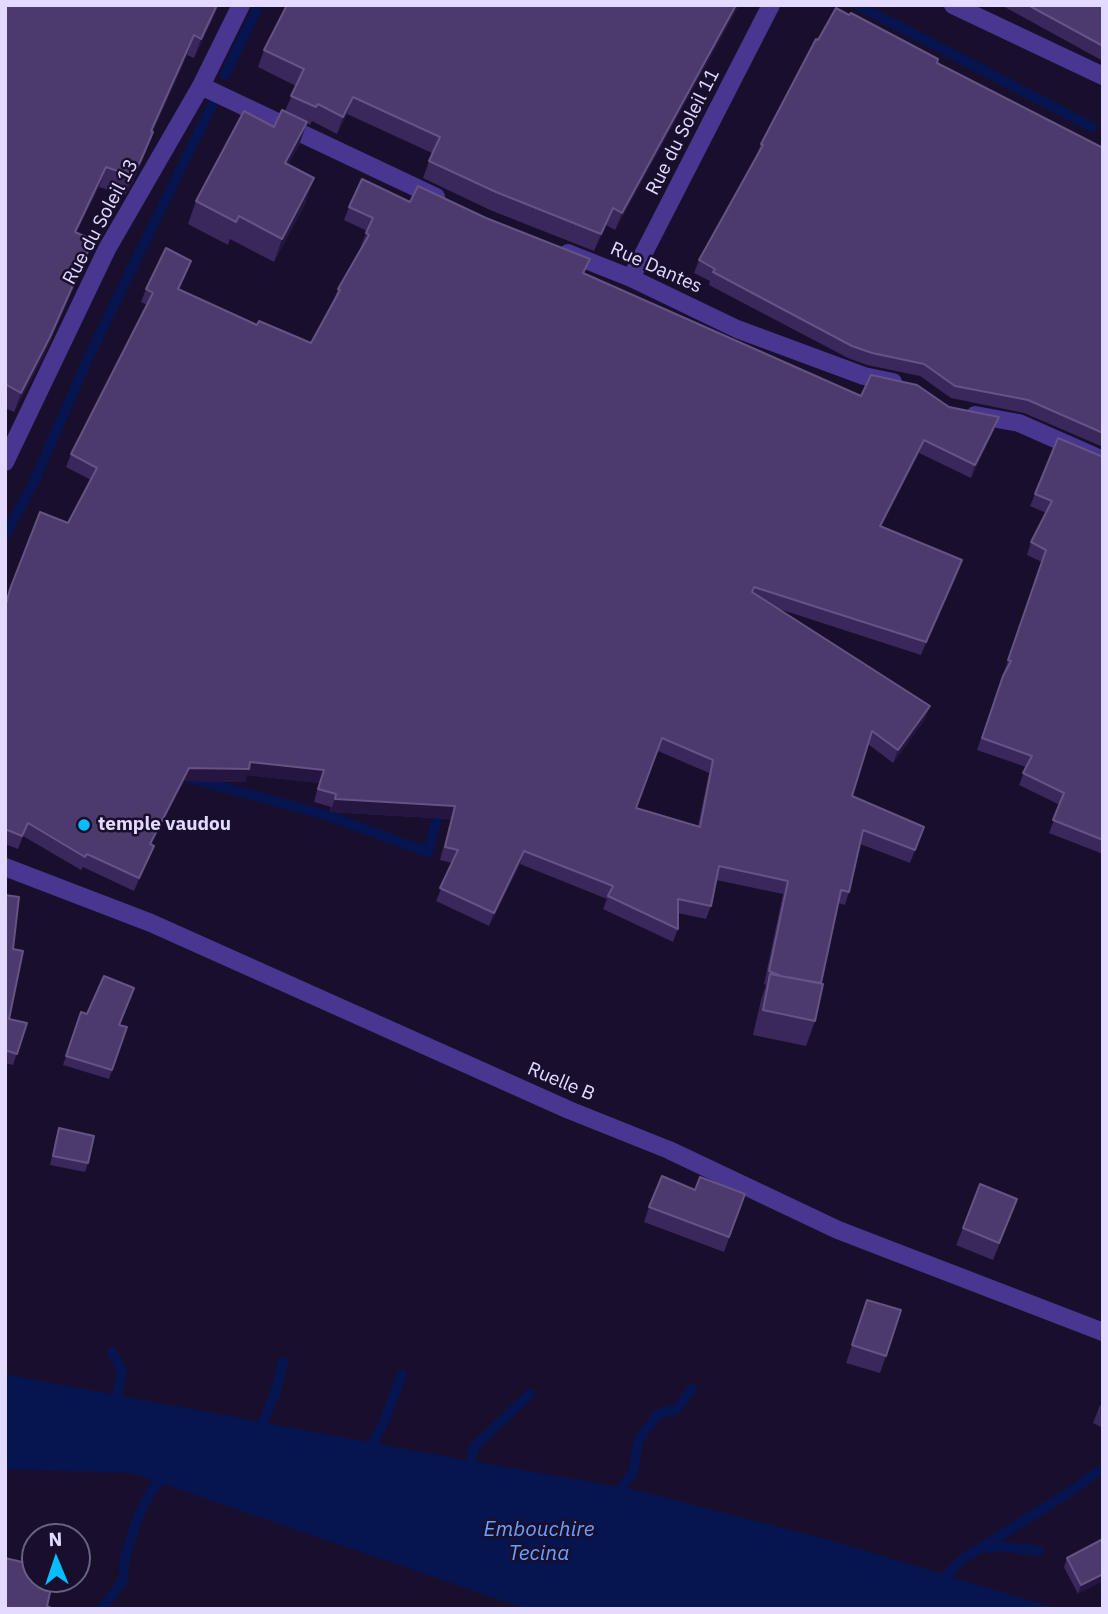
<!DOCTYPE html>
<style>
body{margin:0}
#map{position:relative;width:1108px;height:1614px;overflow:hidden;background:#190f2d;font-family:"IBM Plex Sans",sans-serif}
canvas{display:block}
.frame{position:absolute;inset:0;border:7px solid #e4daff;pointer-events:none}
.north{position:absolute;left:21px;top:1523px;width:70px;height:70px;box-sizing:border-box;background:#190f2d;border:2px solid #6a6081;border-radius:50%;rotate:358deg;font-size:19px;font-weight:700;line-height:28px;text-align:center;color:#e4daff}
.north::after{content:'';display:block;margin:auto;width:24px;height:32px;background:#06beff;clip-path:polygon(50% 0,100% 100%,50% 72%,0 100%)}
</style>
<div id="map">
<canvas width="1108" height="1614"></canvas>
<div class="frame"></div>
<div class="north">N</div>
</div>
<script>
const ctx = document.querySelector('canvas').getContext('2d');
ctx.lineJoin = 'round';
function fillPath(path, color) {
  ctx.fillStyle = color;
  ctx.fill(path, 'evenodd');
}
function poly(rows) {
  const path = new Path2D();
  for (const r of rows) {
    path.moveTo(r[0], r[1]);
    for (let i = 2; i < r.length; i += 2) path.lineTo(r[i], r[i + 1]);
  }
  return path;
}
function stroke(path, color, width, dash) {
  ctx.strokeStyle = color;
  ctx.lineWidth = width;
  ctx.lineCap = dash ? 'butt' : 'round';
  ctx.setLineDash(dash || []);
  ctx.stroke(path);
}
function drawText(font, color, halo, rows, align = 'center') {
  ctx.font = font + ' "IBM Plex Sans",sans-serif';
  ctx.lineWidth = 5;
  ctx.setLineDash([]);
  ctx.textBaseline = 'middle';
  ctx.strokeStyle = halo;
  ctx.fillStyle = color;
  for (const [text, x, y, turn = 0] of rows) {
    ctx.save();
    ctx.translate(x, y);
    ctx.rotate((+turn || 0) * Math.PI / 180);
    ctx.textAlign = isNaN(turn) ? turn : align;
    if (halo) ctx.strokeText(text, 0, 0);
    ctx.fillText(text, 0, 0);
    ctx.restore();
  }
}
fillPath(poly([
 [5,1374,427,1453,637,1490,837,1542,1058,1609,527,1609,131,1473,5,1469]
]), '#06154f');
stroke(poly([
 [858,5,1092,127],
 [225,75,259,5],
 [5,536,34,482,89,356,213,103],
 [189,778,326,815,428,852,440,806],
 [109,1407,117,1396,122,1371,112,1352],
 [257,1435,275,1394,283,1362],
 [367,1455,385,1419,402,1374],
 [467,1475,474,1447,530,1394],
 [612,1493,616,1494,633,1473,639,1439,658,1414,676,1410,692,1389],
 [986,1548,1000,1546,1039,1551],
 [937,1585,961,1560,1068,1493,1103,1468],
 [101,1609,123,1581,125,1557,138,1517,149,1495,166,1472]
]), '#06154f', 10);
stroke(poly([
 [953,5,1103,76],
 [201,86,436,197],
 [568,253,631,278,737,329,864,376,893,382],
 [631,278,771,5],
 [975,415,1019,423,1103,460],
 [5,462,107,249,201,86,241,5],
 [5,867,151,923,569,1110,669,1150,838,1230,1103,1332]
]), '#483690', 18);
fillPath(poly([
 [5,5,219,5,194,58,187,55,153,131,146,151,133,181,125,195,99,187,76,233,86,260,43,357,14,412,5,408],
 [287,5,739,5,615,230,606,225,594,251,490,210,423,178,432,153,347,114,337,134,312,121,310,125,307,123,299,145,288,165,306,202,274,262,230,239,228,245,188,224,196,201,274,127,285,111,296,86,258,67,264,50],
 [1001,5,1103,5,1103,61],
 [937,63,1103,148,1103,447,1024,413,951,398,920,376,867,365,848,358,709,285,710,281,694,273,699,260,756,156,761,144],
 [410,202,584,274,861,396,949,407,994,430,971,478,919,453,881,527,958,573,921,655,779,609,930,706,925,719,893,763,868,744,852,796,924,827,910,863,860,844,849,892,845,905,838,903,821,983,815,1021,806,1046,753,1035,761,1000,766,985,764,984,783,894,716,880,711,906,706,919,678,913,678,929,673,942,603,909,607,899,520,864,489,926,436,901,452,863,440,860,451,819,330,812,331,807,314,802,319,783,247,775,245,782,184,781,151,845,154,846,149,859,134,891,83,867,81,870,23,836,18,849,5,844,5,601,40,512,68,523,91,480,66,467,71,454,147,305,141,302,146,289,191,261,186,274,179,289,257,325,311,343,333,302,338,289,363,247,361,246,367,231,344,220,349,207],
 [658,751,709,773,698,826,636,808],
 [1103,457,1103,854,1049,833,1060,805,1019,785,1026,767,977,750,1042,562,1027,555,1031,542,1046,513,1030,506,1035,494],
 [5,895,13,949,9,1019,27,1023,13,1065,5,1063],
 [81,1012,127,1027,109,1079,63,1065],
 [59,1128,88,1163,85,1172,50,1165,56,1137],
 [695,1190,745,1194,724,1252,644,1222,649,1207],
 [1011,1216,993,1260,956,1245,963,1228],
 [867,1300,886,1356,880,1373,846,1363],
 [1100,1405,1103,1407,1103,1428,1093,1423],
 [1103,1539,1078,1594,1064,1567,1067,1558]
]), '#3a275b');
fillPath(poly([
 [217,5,219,5,194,58,201,39],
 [736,5,739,5,615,230,622,213],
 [194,35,187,55,144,150,151,131],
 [353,97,347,114,337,134,343,117],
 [307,122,299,145,277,186,285,163],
 [153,132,133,181,125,195,132,176],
 [106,167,99,187,67,252,75,232],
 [314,178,306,202,274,262,282,239],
 [613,208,606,225,594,251,601,234],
 [93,240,86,260,43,357,14,412,21,393],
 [191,261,186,274,173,302,178,289],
 [999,417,994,430,971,478,975,465],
 [924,440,919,453,875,539,880,526],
 [962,560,958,573,921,655,926,642],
 [930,706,925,719,893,763,898,750],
 [250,762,324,770,319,783,247,775,245,782,184,781,145,857,150,844,189,768],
 [335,799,455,806,451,819,330,812],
 [154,846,149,859,134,891,139,878],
 [524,851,520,864,489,926,494,913],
 [1103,1574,1103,1581,1078,1594,1081,1585]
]), '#251541');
const building = poly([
 [5,5,217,5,201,39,194,35,151,131,153,132,140,162,132,176,106,167,75,232,93,240,50,337,21,393,5,384,5,5],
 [287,5,736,5,622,213,613,208,601,234,496,192,429,161,440,137,353,97,343,117,318,104,316,107,291,96,304,69,264,50,287,5],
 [1028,5,1103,5,1103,46,1028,5],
 [836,8,849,15,851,13,938,59,937,63,1103,148,1103,433,1028,400,955,386,924,364,872,353,852,346,713,272,715,269,699,260,763,145,761,144,816,39,818,40,836,8],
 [282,110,307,122,285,163,314,178,282,239,239,216,236,222,196,201,244,111,274,127,282,110],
 [362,179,410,202,418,186,486,218,590,259,583,273,861,396,871,375,917,385,949,407,999,417,975,465,924,440,880,526,962,560,926,642,754,587,752,592,930,706,898,750,872,731,852,796,924,827,915,850,863,830,849,892,841,890,821,983,781,976,769,971,788,881,719,866,711,906,678,899,678,929,608,896,613,886,524,851,494,913,440,888,458,850,445,847,455,806,335,799,336,794,318,789,324,770,250,762,249,769,189,768,150,844,154,846,139,878,87,854,85,857,28,823,22,836,5,829,5,608,10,589,40,512,68,523,97,468,71,454,153,293,146,289,166,248,191,261,178,289,257,325,259,321,311,343,340,290,338,289,369,235,366,233,373,218,349,207,362,179],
 [662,738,713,760,700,827,636,808,662,738],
 [1058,438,1103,457,1103,840,1053,820,1064,793,1023,773,1032,756,982,738,1003,676,1011,661,1008,660,1046,550,1031,542,1052,501,1035,494,1058,438],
 [5,895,19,897,13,949,23,951,9,1019,27,1023,17,1054,5,1050,5,895],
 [770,974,823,984,815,1021,763,1010,770,974],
 [104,976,134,988,119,1025,127,1027,112,1070,66,1056,81,1012,87,1014,104,976],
 [59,1128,94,1136,88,1163,53,1156,59,1128],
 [662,1176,695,1190,700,1177,745,1194,729,1237,649,1207,662,1176],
 [980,1184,1017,1199,999,1243,963,1228,980,1184],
 [867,1300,901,1310,886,1356,852,1345,867,1300],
 [1103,1539,1103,1574,1081,1585,1067,1558,1103,1539],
 [5,1558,35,1565,35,1579,53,1579,47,1606,53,1609,5,1609,5,1558]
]);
fillPath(building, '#4c3a6d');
stroke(building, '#645384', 2);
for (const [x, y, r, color] of [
 [84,825,7,"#06beff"]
]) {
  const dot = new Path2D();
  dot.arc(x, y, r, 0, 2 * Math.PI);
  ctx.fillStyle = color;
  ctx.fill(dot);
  stroke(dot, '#190f2d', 2.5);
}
drawText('19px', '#e4daff', '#190f2d', [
 ["Rue du Soleil 11",683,132,-63],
 ["Rue du Soleil 13",101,222,-62],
 ["Rue Dantes",656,268,24],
 ["Ruelle B",561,1082,23]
]);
drawText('bold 19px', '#e4daff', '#190f2d', [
 ["temple vaudou",98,825]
], 'left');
drawText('italic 21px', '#68a1ff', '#190f2d', [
 ["Embouchire",539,1530],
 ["Tecina",539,1554]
]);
</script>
